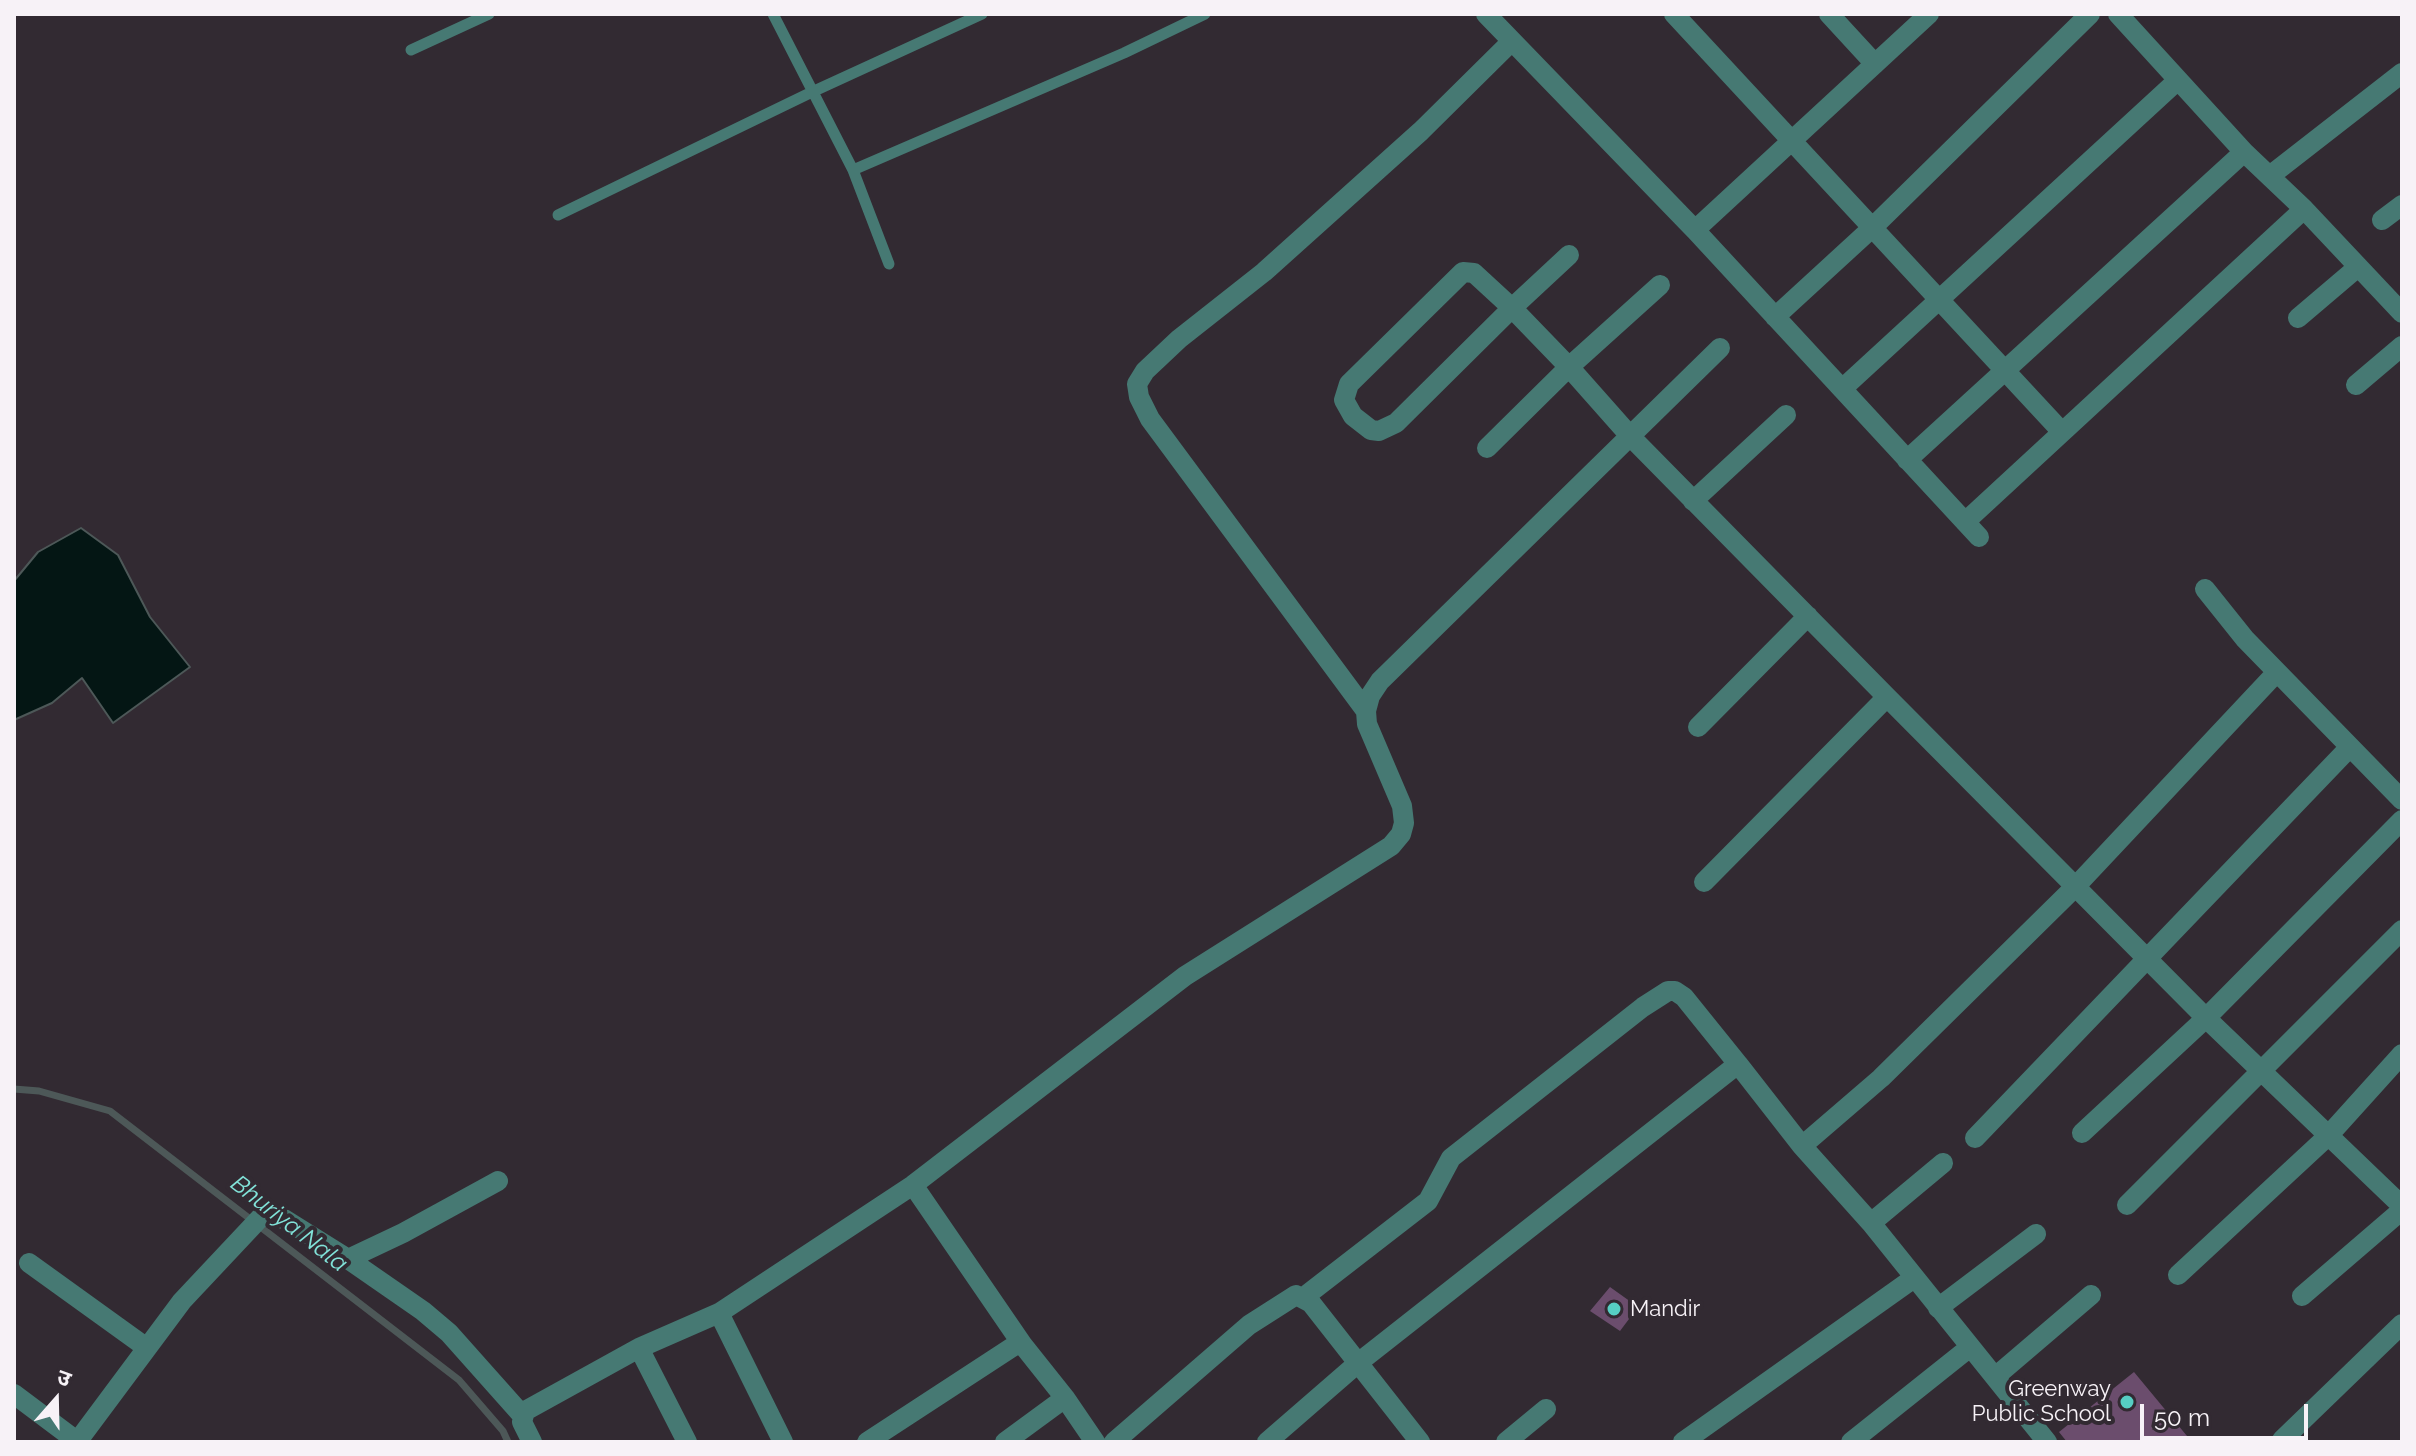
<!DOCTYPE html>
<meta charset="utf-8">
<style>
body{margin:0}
#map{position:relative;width:2416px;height:1456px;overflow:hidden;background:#322a32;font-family:Raleway,"Noto Sans Devanagari",sans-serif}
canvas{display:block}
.frame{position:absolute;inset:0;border:16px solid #f7f2f7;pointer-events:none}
.north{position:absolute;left:16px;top:1360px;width:80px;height:80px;-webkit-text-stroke:6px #322a32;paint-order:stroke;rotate:20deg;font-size:22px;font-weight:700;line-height:32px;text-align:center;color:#f7f2f7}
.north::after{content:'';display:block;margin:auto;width:28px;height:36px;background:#f7f2f7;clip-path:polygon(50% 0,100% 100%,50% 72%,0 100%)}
.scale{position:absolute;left:2140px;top:1404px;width:168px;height:36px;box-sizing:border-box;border:4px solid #f7f2f7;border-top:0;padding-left:10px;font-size:24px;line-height:28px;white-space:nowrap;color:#f7f2f7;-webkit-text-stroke:6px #322a32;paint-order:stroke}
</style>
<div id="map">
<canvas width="2416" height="1456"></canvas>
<div class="frame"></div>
<div class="north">उ</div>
<div class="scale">50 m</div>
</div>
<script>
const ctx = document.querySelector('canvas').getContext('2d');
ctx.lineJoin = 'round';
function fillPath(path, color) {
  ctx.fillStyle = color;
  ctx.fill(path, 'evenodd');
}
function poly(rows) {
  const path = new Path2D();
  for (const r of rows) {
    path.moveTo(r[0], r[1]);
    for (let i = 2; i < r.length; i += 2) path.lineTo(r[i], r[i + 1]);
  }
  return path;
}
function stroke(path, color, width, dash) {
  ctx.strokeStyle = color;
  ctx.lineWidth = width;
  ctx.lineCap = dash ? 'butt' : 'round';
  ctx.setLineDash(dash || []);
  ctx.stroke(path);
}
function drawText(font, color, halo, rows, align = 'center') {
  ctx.font = font + ' Raleway,sans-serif';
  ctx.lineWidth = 8;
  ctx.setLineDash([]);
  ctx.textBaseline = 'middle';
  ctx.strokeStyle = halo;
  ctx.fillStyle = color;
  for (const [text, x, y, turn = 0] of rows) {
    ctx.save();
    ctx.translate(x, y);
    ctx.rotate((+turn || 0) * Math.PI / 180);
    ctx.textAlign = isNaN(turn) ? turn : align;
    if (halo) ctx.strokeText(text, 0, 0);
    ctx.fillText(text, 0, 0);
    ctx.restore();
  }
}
const water = poly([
 [81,528,118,555,150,617,190,667,113,723,82,678,52,703,14,720,14,581,38,552,81,528]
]);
fillPath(water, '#041614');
stroke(water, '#4d5858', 2);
stroke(poly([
 [14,1089,39,1091,110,1111,459,1380,503,1431,508,1442]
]), '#4d5858', 7);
fillPath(poly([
 [1610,1287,1638,1307,1620,1331,1590,1311],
 [2134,1372,2192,1442,2067,1442,2059,1432]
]), '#6b4d6d');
stroke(poly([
 [773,14,853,170,889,264],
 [411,50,489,14],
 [853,170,1124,53,1205,14],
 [558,215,812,92,982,14]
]), '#467973', 11);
stroke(poly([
 [1486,14,1695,230,1929,14],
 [1674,14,2062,432],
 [1829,14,1875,64],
 [2118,14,2244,152,2304,209,2402,313],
 [2271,175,2402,73],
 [2382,220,2402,205],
 [1695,230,1979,537],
 [1569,255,1512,308,1396,423,1379,431,1371,430,1353,416,1344,400,1349,384,1463,272,1474,273,1512,308,1569,367,1631,437,1887,697,2206,1018,2402,1206],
 [1775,317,1872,228,2090,14],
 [2298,318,2358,267],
 [2356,385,2402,346],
 [1842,389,2178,80],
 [1487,448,1569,367,1660,285],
 [1907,460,2244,152],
 [1693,501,1786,415],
 [1965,522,2304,209],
 [2205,589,2245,639,2402,800],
 [1366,711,1150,419,1139,397,1137,384,1145,371,1179,339,1264,272,1421,131,1512,41],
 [1698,727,1808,616],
 [1704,882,1887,697],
 [2082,1133,2206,1018,2402,820],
 [1975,1138,2350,747],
 [1802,1146,1881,1078,2076,886,2277,672],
 [913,1185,1022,1344],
 [2127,1205,2402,930],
 [1871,1223,1943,1163],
 [348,1259,403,1233,498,1181],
 [29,1263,147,1348],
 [2178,1275,2328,1136,2402,1054],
 [2302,1296,2402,1210],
 [1304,1297,1428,1201,1451,1158,1643,1007,1668,991,1675,991,1684,997,1738,1064],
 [1938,1308,2036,1234],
 [719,1313,783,1442],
 [639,1348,719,1313,913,1185,1185,976,1391,846,1401,834,1404,823,1402,806,1367,724,1366,711,1370,696,1380,681,1720,348],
 [1995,1377,2091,1295],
 [14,1394,78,1442],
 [2282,1440,2402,1324],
 [77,1442,182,1301,260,1218,268,1216,284,1219,348,1259,423,1311,449,1333,522,1415],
 [532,1442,522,1422,525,1411,639,1348,687,1442],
 [867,1442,1014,1346,1022,1344,1065,1398,1095,1442],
 [1005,1442,1065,1398],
 [1114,1442,1249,1325,1296,1295,1311,1303,1420,1442],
 [1267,1442,1358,1363,1738,1064,1802,1146,1871,1223,2047,1442],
 [1506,1442,1546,1409],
 [1683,1442,1914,1278],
 [1851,1442,1969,1348]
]), '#467973', 20);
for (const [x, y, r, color] of [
 [1614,1309,8,"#56cec3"],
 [2127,1402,8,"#56cec3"]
]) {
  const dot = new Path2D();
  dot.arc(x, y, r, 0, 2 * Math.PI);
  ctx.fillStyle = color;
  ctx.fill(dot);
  stroke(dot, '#322a32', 3);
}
drawText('22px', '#f7f2f7', '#322a32', [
 ["Mandir",1630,1309],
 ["Greenway",2111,1389,"right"],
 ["Public School",2111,1414,"right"]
], 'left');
drawText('italic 24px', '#82e3d9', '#322a32', [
 ["Bhuriya Nala",289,1224,38]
]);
</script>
